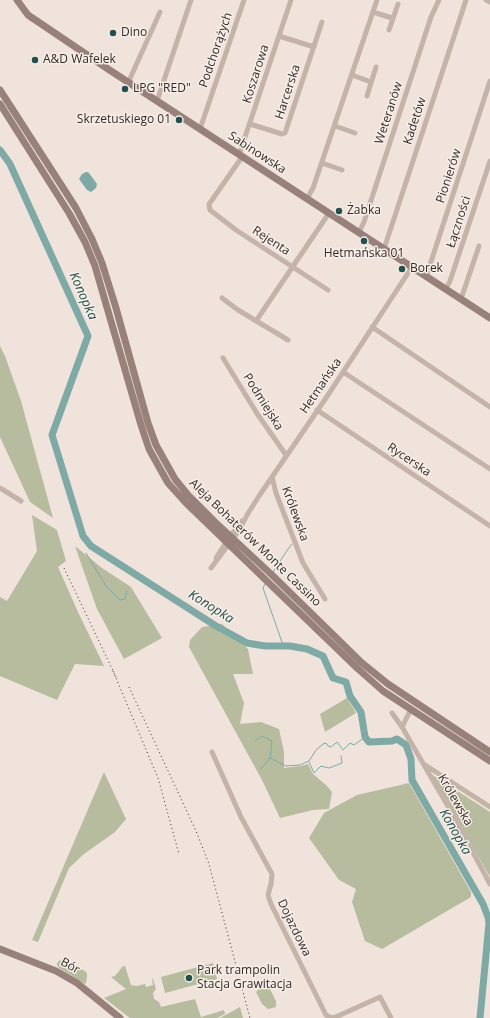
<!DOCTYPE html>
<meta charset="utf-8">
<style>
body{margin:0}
canvas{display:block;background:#efe3dc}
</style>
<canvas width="490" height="1018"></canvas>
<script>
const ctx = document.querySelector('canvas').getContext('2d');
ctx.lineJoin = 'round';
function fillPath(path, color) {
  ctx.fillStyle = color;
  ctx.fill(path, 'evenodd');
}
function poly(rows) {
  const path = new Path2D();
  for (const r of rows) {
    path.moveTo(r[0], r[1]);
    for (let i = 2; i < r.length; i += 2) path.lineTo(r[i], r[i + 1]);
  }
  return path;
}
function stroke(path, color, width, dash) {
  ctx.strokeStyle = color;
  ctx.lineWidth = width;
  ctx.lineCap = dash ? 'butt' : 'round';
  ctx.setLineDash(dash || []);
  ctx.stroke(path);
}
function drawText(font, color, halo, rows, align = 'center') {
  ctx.font = font + ' "Open Sans",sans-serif';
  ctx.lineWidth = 3;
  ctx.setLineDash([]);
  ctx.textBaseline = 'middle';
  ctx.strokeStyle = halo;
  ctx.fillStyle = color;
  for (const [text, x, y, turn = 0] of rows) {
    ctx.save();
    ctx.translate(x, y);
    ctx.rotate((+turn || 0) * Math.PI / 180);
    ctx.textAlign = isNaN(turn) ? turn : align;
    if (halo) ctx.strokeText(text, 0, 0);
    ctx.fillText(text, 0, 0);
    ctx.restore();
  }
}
fillPath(poly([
 [0,346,5,356,21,401,53,518,30,502,0,437],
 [32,515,57,530,66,561,58,567,78,612,104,666,75,664,57,700,0,676,0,597,7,601,37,551],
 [75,546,102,568,131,587,162,638,124,659,97,609],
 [222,624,248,649,253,674,233,674,244,703,240,724,261,722,279,729,284,752,284,768,301,766,308,764,313,774,326,785,332,792,329,809,313,810,280,818,262,780,189,647,190,640,202,627],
 [347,698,356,713,325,732,320,714],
 [104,772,126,819,115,832,84,854,69,868,38,942,32,940],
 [431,774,490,812,490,877],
 [409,783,471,892,471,897,382,949,365,941,352,902,356,889,339,880,309,838,324,813,357,795],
 [60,960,85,971,87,973,87,977,86,983,85,984,59,968,57,965,57,963],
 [213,963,217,979,165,993,161,977],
 [123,966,125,966,131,985,136,986,145,984,146,987,153,985,152,978,153,979,156,989,153,993,154,999,159,1002,161,1007,195,999,201,1017,224,1010,225,1014,217,1018,130,1018,104,998,126,989,111,977,115,976],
 [262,986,270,989,276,1001,276,1007,268,1009,262,1004,256,992],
 [240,1007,243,1018,220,1018]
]), '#b6bc9d');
fillPath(poly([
 [86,172,88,172,92,177,97,184,96,188,91,192,87,190,79,179,82,174]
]), '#7ea9a4');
stroke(poly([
 [86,553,106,586,120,600,125,599,127,591],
 [273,572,288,549,292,544],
 [265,584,263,588,283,645],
 [255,741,262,736,272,741,270,758,286,766,300,765,309,761,316,750,323,744,326,743,328,746,331,747,337,742,343,750,350,743,354,745,365,737],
 [309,762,314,773,321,766,329,768,342,763,341,756],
 [261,769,270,758]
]), '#7ea9a4', 1);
stroke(poly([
 [0,150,10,164,88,336,52,435,83,536,91,546,216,626,247,643,265,646,290,646,307,649,323,656,333,678,346,682,350,696,361,712,365,737,369,742,392,741,397,739,406,745,411,759,412,780,483,904,488,917,489,923,480,1018]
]), '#7ea9a4', 7);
stroke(poly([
 [486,0,490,2],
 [373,12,392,18],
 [389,30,398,4],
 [279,36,314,47],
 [352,75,371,82],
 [128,83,160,12],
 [367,96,376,67],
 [157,101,191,0],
 [250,124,282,134,285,133,322,22],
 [335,126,355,133],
 [200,129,244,0],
 [239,155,291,0],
 [242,157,212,200,209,204,210,210,236,230,328,290],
 [322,163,342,170],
 [307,199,313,188,377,0],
 [359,232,364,222,431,17,439,0],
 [384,249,466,0],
 [426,277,490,81],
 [446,289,450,281,490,161],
 [222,298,238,310,288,340],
 [461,299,479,246],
 [256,321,329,213],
 [372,327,490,407],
 [223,358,258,415,286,455],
 [343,372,490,469],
 [317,410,490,526],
 [272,477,276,493,303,563,325,599],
 [0,488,21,501],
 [216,558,230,536,242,521],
 [211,568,240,529,247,515,259,496,326,398,412,267],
 [392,713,402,727,453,815,490,884],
 [402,727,411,709],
 [212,752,241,817,272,874,271,884,268,895,271,904,326,1015,332,1018,338,1016,380,997,391,1018],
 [425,765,490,807]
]), '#c5b2a9', 5);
stroke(poly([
 [17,0,28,15,111,71,490,318],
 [0,90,76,208,92,239,102,263,116,308,148,423,156,445,175,479,188,495,215,522,272,575,362,663,388,684,490,752],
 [0,104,69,213,85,242,95,266,141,425,149,449,168,483,186,503,357,668,383,691,490,761],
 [0,949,56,971,77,983,120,1018]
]), '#99817b', 7);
stroke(poly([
 [64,568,116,677],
 [113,671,158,778,179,854],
 [129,687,196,831,209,864,250,1018]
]), '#332a28', 1, [1, 3]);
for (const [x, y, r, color] of [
 [113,33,4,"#22504c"],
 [35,60,4,"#22504c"],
 [125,89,4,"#22504c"],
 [179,120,4,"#22504c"],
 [339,211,4,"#22504c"],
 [364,241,4,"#22504c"],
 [402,269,4,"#22504c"],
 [189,978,4,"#22504c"]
]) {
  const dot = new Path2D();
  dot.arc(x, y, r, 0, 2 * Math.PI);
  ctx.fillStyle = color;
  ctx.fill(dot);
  stroke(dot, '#f7eee7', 1.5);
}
drawText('12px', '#332a28', '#f7eee7', [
 ["Dino",121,33],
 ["A&D Wafelek",43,60],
 ["LPG \"RED\"",133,89],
 ["Skrzetuskiego 01",171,120,"right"],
 ["Żabka",347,211],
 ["Hetmańska 01",364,254,"center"],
 ["Borek",410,269],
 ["Park trampolin",197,971],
 ["Stacja Grawitacja",197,985]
], 'left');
drawText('12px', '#332a28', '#f7eee7', [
 ["Podchorążych",216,50,-71],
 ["Koszarowa",256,74,-72],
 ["Harcerska",288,92,-72],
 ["Weteranów",389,113,-72],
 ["Kadetów",415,121,-72],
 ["Sabinowska",257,153,33],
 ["Pionierów",449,176,-72],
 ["Łączności",459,222,-72],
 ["Rejenta",271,241,33],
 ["Hetmańska",321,386,-56],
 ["Podmiejska",263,402,58],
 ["Rycerska",409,460,34],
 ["Królewska",295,514,70],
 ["Aleja Bohaterów Monte Cassino",255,543,44],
 ["Królewska",455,800,60],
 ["Dojazdowa",294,928,64],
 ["Bór",70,966,29]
]);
drawText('italic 13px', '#22504c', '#f7eee7', [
 ["Konopka",83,296,66],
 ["Konopka",211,607,32],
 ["Konopka",455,832,60]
]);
</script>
